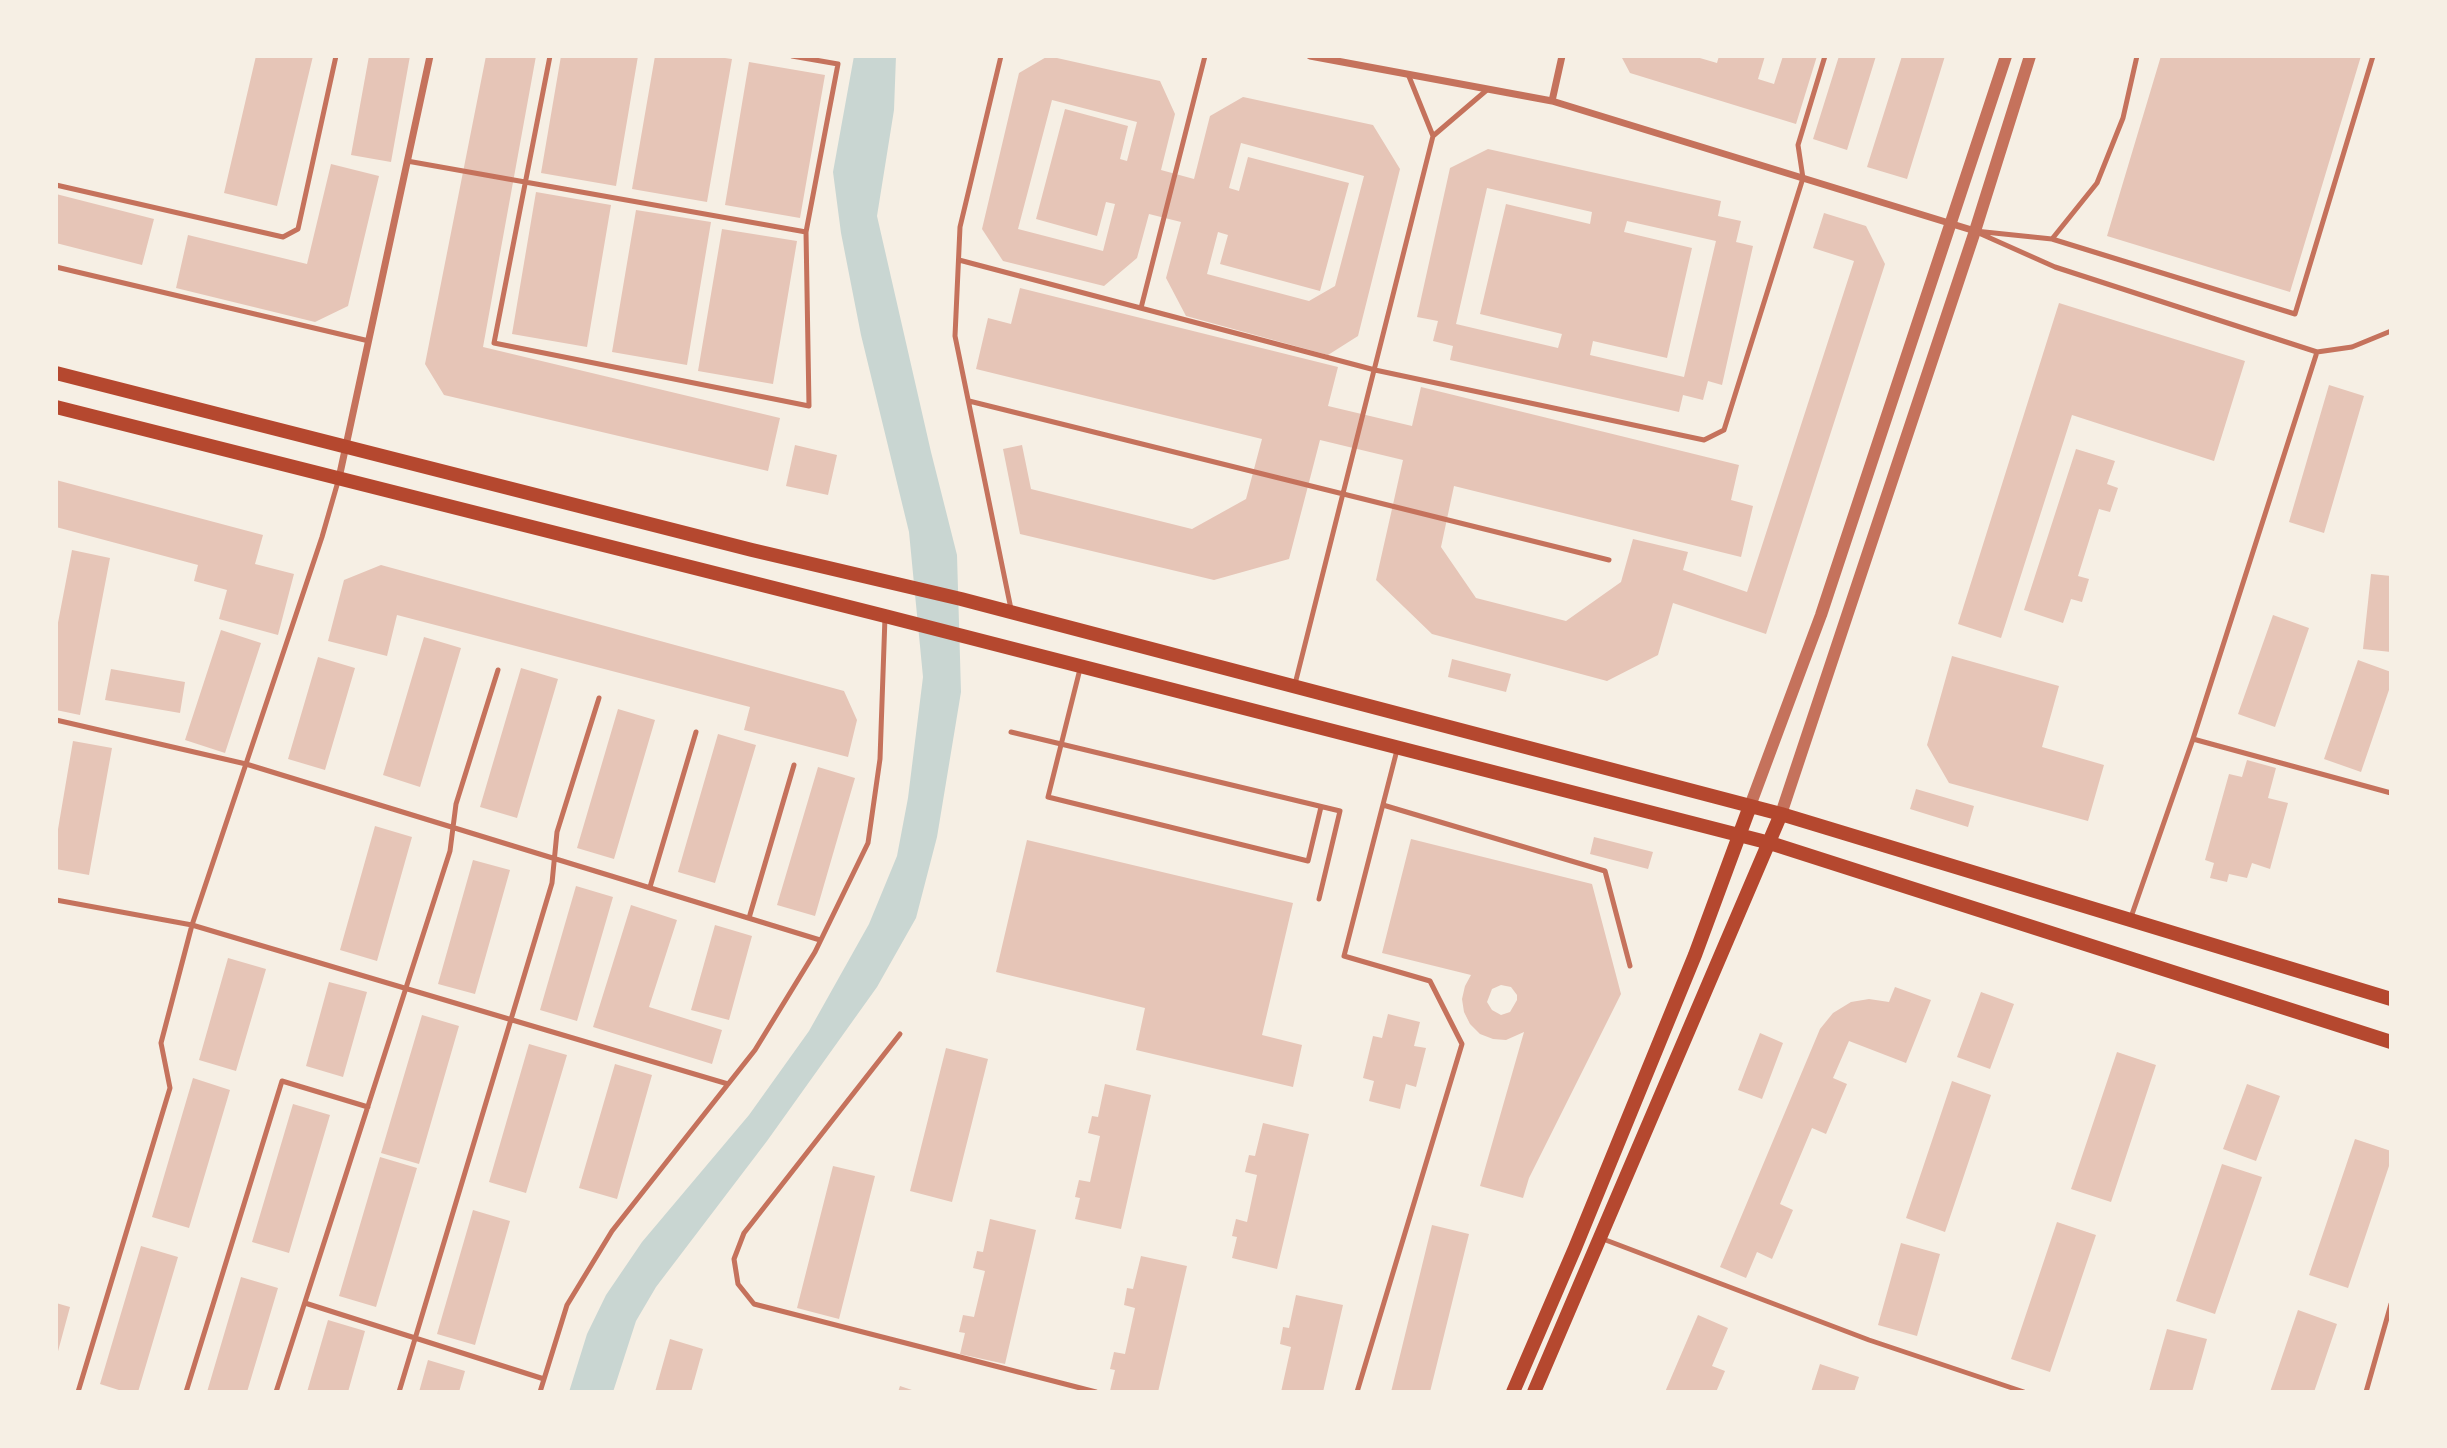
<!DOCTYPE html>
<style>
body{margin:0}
#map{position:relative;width:2447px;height:1448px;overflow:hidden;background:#f6efe4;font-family:"Titillium Web",sans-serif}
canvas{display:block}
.frame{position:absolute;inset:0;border:58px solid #f6efe4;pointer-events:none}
</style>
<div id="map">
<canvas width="2447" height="1448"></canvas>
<div class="frame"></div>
</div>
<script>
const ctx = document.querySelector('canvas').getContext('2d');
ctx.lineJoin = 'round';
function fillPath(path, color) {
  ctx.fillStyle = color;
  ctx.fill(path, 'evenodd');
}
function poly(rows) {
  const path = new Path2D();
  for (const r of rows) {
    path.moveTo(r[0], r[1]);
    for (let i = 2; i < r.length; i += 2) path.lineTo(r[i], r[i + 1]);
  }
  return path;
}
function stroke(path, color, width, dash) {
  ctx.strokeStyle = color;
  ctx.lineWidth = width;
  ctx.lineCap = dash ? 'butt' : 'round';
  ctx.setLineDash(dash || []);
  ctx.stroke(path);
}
fillPath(poly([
 [854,56,896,56,894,110,877,216,931,452,957,555,961,692,937,837,916,918,877,987,767,1141,656,1287,636,1321,613,1392,569,1392,587,1334,606,1295,642,1242,749,1115,809,1031,869,924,897,856,908,798,923,677,909,532,861,335,841,233,833,172]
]), '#c9d6d2');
fillPath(poly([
 [256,56,313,56,277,206,224,193],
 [369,56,410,56,391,162,351,155],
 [486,56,536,56,483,347,780,418,768,471,444,395,425,364],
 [561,56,638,56,616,186,541,173],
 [655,56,711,56,732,59,707,202,632,189],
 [1048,56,1160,81,1175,114,1161,170,1194,179,1210,116,1243,97,1373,125,1400,169,1358,336,1328,355,1186,316,1166,278,1181,222,1149,214,1137,258,1104,286,1003,261,982,229,1019,73],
 [1052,100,1137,122,1127,161,1120,159,1128,126,1065,109,1036,219,1097,236,1106,202,1115,204,1103,251,1018,229],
 [1241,143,1364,176,1335,286,1309,301,1207,274,1218,232,1228,235,1220,264,1320,291,1349,183,1248,157,1239,191,1229,188],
 [1621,56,1693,56,1717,63,1719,56,1765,56,1758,79,1774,84,1783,56,1817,56,1796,124,1630,73],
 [1839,56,1876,56,1847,150,1813,139],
 [1902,56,1945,56,1907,179,1867,167],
 [2161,56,2361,56,2290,292,2107,236],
 [749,62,825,75,800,218,725,205],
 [1488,149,1721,201,1718,216,1741,221,1736,242,1753,246,1722,385,1708,381,1703,400,1683,395,1679,412,1450,360,1453,346,1433,341,1438,321,1417,317,1450,168],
 [1487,188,1592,212,1590,224,1506,204,1480,314,1562,334,1558,348,1456,324],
 [1627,221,1716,241,1684,377,1590,355,1593,341,1667,358,1692,248,1624,232],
 [331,164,379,176,348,306,315,322,176,288,188,235,307,264],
 [536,192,611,205,587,347,512,334],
 [56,194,154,219,142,265,56,243],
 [636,210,711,222,687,365,612,352],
 [1824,213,1866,226,1885,264,1766,634,1673,603,1658,655,1607,681,1432,634,1376,580,1403,460,1320,440,1289,559,1214,580,1020,534,1003,449,1022,445,1031,489,1192,529,1246,499,1262,439,976,369,988,318,1011,324,1020,288,1338,367,1328,406,1412,426,1421,387,1739,465,1731,500,1753,506,1741,557,1454,486,1441,547,1476,598,1566,621,1621,582,1633,539,1688,552,1683,570,1747,592,1854,261,1813,248],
 [722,229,797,241,773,384,698,371],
 [2059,303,2245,361,2214,461,2072,415,2001,638,1958,624],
 [2329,385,2364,396,2324,533,2289,522],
 [795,445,837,455,828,495,786,486],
 [2076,449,2115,461,2107,484,2118,488,2110,512,2099,509,2078,576,2089,579,2082,602,2071,599,2063,623,2024,610],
 [56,480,263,535,255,564,294,574,278,635,219,619,227,590,194,581,198,565,56,527],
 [72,550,110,558,80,715,56,710,56,633],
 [381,565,844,691,857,720,848,757,744,730,750,707,397,615,387,656,328,641,344,580],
 [2371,574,2391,576,2391,652,2363,649],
 [2273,615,2309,628,2275,727,2238,714],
 [221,630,261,643,225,753,185,740],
 [424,637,461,648,420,787,383,775],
 [1952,656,2059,686,2042,747,2104,765,2088,821,1949,783,1927,745],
 [318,657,355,668,325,770,288,759],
 [1452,659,1511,674,1506,692,1448,677],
 [2358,660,2391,672,2391,684,2361,772,2324,759],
 [521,668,558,679,517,818,480,807],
 [111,669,185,682,180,713,105,700],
 [618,709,655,720,614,859,577,848],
 [718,734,756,745,715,883,678,872],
 [73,741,112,748,89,875,56,869,56,841],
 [2247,760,2276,768,2268,798,2288,803,2270,869,2252,863,2247,878,2229,874,2227,882,2210,878,2214,863,2205,860,2229,774,2242,777],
 [818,767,855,778,815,916,777,905],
 [1916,789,1974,806,1968,827,1910,809],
 [375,826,412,837,377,961,340,950],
 [1594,837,1653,852,1648,869,1590,854],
 [1411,839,1592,884,1621,994,1529,1178,1523,1198,1480,1186,1524,1032,1506,1040,1493,1039,1480,1034,1470,1024,1464,1012,1462,999,1465,986,1471,975,1382,953],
 [1501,985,1511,987,1517,995,1517,1000,1510,1012,1501,1015,1492,1010,1487,1002,1492,989],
 [1027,840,1293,903,1262,1035,1302,1045,1293,1087,1136,1050,1145,1008,996,972],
 [473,860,510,870,475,994,438,984],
 [576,886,613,897,577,1021,540,1010],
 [631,905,677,920,649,1007,722,1030,712,1064,593,1027],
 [715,925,752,936,729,1020,691,1010],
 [228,958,266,969,236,1071,199,1060],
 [329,982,367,992,343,1077,306,1066],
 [1895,987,1931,1000,1906,1063,1849,1041,1833,1078,1847,1084,1826,1134,1812,1128,1780,1204,1793,1210,1772,1259,1757,1252,1746,1278,1720,1267,1820,1029,1833,1013,1851,1002,1869,999,1889,1002],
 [1981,992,2014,1004,1990,1069,1957,1057],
 [1388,1014,1420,1022,1414,1046,1426,1048,1416,1087,1406,1084,1400,1109,1369,1101,1374,1081,1363,1078,1373,1036,1382,1038],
 [422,1015,459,1026,419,1164,381,1153],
 [1760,1033,1783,1043,1762,1099,1738,1090],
 [529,1044,567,1055,526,1193,489,1182],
 [946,1048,988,1059,952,1202,910,1191],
 [2117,1052,2156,1065,2111,1202,2071,1189],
 [615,1064,652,1075,617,1199,579,1188],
 [193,1078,230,1090,189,1228,152,1217],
 [1952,1081,1991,1095,1945,1232,1906,1218],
 [1105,1084,1151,1095,1121,1229,1075,1219,1080,1198,1075,1197,1079,1180,1090,1182,1100,1136,1088,1133,1092,1116,1098,1117],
 [2247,1084,2280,1096,2256,1161,2223,1149],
 [293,1104,330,1115,289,1253,252,1242],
 [1263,1123,1309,1134,1277,1269,1232,1258,1237,1237,1232,1236,1236,1219,1247,1222,1257,1175,1245,1172,1249,1155,1255,1156],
 [2355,1139,2391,1151,2391,1160,2348,1288,2309,1275],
 [380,1157,417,1168,376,1307,339,1296],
 [2222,1164,2262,1177,2215,1314,2176,1301],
 [833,1166,875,1176,839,1319,797,1308],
 [473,1210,510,1221,475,1345,437,1334],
 [990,1219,1036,1230,1005,1364,960,1354,965,1333,959,1332,963,1315,974,1317,985,1271,973,1268,977,1251,983,1252],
 [2057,1222,2096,1235,2050,1372,2011,1359],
 [1432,1225,1469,1234,1430,1392,1391,1392],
 [1901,1243,1940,1254,1917,1336,1878,1325],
 [141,1246,178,1257,138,1392,125,1392,100,1384],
 [1141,1256,1187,1266,1158,1392,1115,1392,1110,1391,1115,1370,1110,1369,1114,1352,1125,1354,1135,1308,1124,1305,1127,1288,1133,1289],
 [241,1277,278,1288,247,1392,207,1392],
 [1296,1295,1343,1305,1323,1392,1281,1392,1291,1347,1280,1344,1283,1327,1289,1328],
 [56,1303,70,1307,57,1355,56,1355],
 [2298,1310,2337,1324,2314,1392,2270,1392],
 [1698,1315,1728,1328,1712,1366,1725,1371,1716,1392,1665,1392],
 [328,1320,365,1331,348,1392,307,1392],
 [2167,1329,2207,1339,2192,1392,2149,1392],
 [670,1339,703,1349,691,1392,655,1392],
 [428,1360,465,1371,459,1392,419,1392],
 [1820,1364,1859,1377,1854,1392,1811,1392],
 [900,1386,915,1391,915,1392,898,1392]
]), '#e6c5b7');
stroke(poly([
 [550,56,494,343,809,406,806,232,838,64,792,56],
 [1001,56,960,227,955,336,1011,609],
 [1408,74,1433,136],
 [407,161,806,232],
 [56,185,283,237,298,229,336,56],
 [1975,231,2052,239,2295,314,2373,56],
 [1981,234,2055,267,2317,352,2352,347,2391,331],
 [2052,239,2097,183,2123,118,2137,56],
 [959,260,1375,370,1704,440,1724,430,1803,178,1798,145,1825,56],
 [56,267,369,341],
 [1141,308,1205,56],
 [969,401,1609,560],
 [1080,669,1048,797,1308,861,1321,807],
 [1295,684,1433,136,1488,89],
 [56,720,246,764,820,940],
 [1011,732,1340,811,1319,899],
 [2193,739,2391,793],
 [1383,805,1605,871,1630,966],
 [650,887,696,732],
 [56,900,192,925,728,1084],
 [749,918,794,765],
 [2130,920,2193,739,2317,352],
 [900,1034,744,1233,734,1259,738,1284,754,1304,1096,1392],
 [1603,1239,1869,1340,2024,1392],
 [305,1303,544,1379],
 [78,1392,170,1088,161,1043,192,925,322,537,339,478],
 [186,1392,282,1081,368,1107],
 [276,1392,450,851,456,804,498,670],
 [399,1392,552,883,557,832,599,698],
 [540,1392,567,1305,612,1231,755,1050,815,952,868,843,880,759,885,617],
 [1357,1392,1462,1044,1430,981,1344,956,1397,750],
 [2366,1392,2391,1304]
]), '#c5725c', 5);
stroke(poly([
 [1310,56,1552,101,1975,231],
 [1552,101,1562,56],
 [339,478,430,56]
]), '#c5725c', 7);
stroke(poly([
 [1750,806,1821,615,2006,56],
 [1781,814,1975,231,2030,56]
]), '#c5725c', 12);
stroke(poly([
 [56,373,752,550,961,599,1781,814,2391,999],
 [56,407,885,616,1770,843,2391,1042],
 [1513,1392,1575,1248,1695,955,1750,806],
 [1534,1392,1781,814]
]), '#b5482f', 14);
</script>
